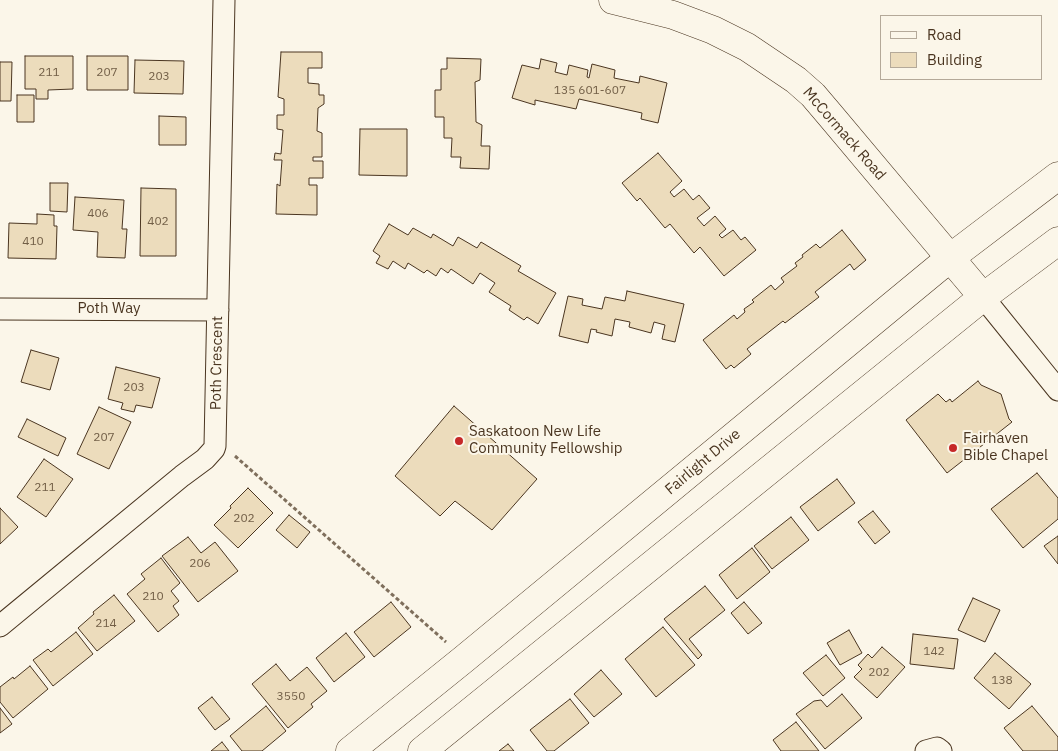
<!DOCTYPE html>
<style>
body{margin:0}
#map{position:relative;width:1058px;height:751px;overflow:hidden;background:#fbf6e9;font-family:"IBM Plex Sans",sans-serif}
canvas{display:block}
.legend{position:absolute;left:880px;top:15px;width:162px;height:65px;box-sizing:border-box;background:#fbf6e9;border:1px solid #b4a999;margin:0;padding:6px 9px;list-style:none;font-size:15px;color:#4a3520}
.legend li{display:flex;align-items:center;gap:10px;height:25px}
.legend b{width:25px;border:1px solid #b4a999}
</style>
<div id="map">
<canvas width="1058" height="751"></canvas>
<ul class="legend">
<li><b style="height:6px;background:#fbf6e9"></b>Road</li>
<li><b style="height:14px;background:#ecdcbc"></b>Building</li>
</ul>
</div>
<script>
const ctx = document.querySelector('canvas').getContext('2d');
ctx.lineJoin = 'round';
function fillPath(path, color) {
  ctx.fillStyle = color;
  ctx.fill(path, 'evenodd');
}
function poly(rows) {
  const path = new Path2D();
  for (const r of rows) {
    path.moveTo(r[0], r[1]);
    for (let i = 2; i < r.length; i += 2) path.lineTo(r[i], r[i + 1]);
  }
  return path;
}
function stroke(path, color, width, dash) {
  ctx.strokeStyle = color;
  ctx.lineWidth = width;
  ctx.lineCap = dash ? 'butt' : 'round';
  ctx.setLineDash(dash || []);
  ctx.stroke(path);
}
function drawText(font, color, halo, rows, align = 'center') {
  ctx.font = font + ' "IBM Plex Sans",sans-serif';
  ctx.lineWidth = 4;
  ctx.setLineDash([]);
  ctx.textBaseline = 'middle';
  ctx.strokeStyle = halo;
  ctx.fillStyle = color;
  for (const [text, x, y, turn = 0] of rows) {
    ctx.save();
    ctx.translate(x, y);
    ctx.rotate((+turn || 0) * Math.PI / 180);
    ctx.textAlign = isNaN(turn) ? turn : align;
    if (halo) ctx.strokeText(text, 0, 0);
    ctx.fillText(text, 0, 0);
    ctx.restore();
  }
}
const building = poly([
 [281,52,322,52,322,68,308,68,308,83,319,84,319,95,324,95,324,104,318,108,317,131,322,133,322,157,313,157,313,161,323,161,323,178,309,178,309,185,317,185,317,215,276,214,277,184,280,186,282,160,274,160,275,153,281,154,283,130,277,129,277,115,284,115,284,99,278,97,281,52],
 [25,56,73,56,73,89,48,90,48,99,36,99,36,89,25,89,25,56],
 [87,56,128,56,128,90,87,90,87,56],
 [447,58,481,59,480,80,475,82,476,122,482,125,481,146,490,146,489,169,460,168,461,157,451,157,452,138,444,138,444,117,435,117,435,90,441,90,441,69,447,69,447,58],
 [541,59,557,63,555,72,567,75,569,65,588,70,587,77,589,78,592,64,615,70,614,78,639,83,640,76,667,83,658,123,641,119,642,113,579,99,576,109,535,100,535,105,512,98,522,65,539,69,541,59],
 [135,60,184,61,183,94,134,93,135,60],
 [0,62,12,62,11,101,0,101,0,62],
 [17,95,34,95,34,122,17,122,17,95],
 [159,116,186,117,186,145,159,145,159,116],
 [360,129,407,129,407,176,359,175,360,129],
 [658,153,682,181,670,192,674,197,684,189,693,200,699,195,710,208,697,218,704,226,715,216,726,229,719,235,722,238,733,230,741,240,745,237,756,250,724,276,700,247,694,253,670,224,665,228,640,198,637,201,622,183,658,153],
 [50,183,68,183,67,212,50,211,50,183],
 [141,188,176,189,176,256,140,256,141,188],
 [75,197,124,200,122,229,127,229,125,258,97,257,98,232,73,230,75,197],
 [37,214,54,215,54,226,57,226,56,259,8,258,9,223,37,224,37,214],
 [389,224,408,235,413,228,431,238,433,234,453,246,458,237,477,248,481,242,521,266,518,271,556,293,538,324,527,317,524,320,509,310,511,306,489,292,495,283,480,273,473,284,451,269,448,273,441,268,436,276,427,270,424,273,408,263,405,269,393,261,388,269,376,263,380,256,373,251,389,224],
 [842,230,866,260,854,270,850,264,815,292,819,297,785,323,783,321,747,349,751,354,734,368,731,365,726,369,703,340,734,315,737,319,745,312,744,309,754,302,752,300,771,285,775,290,784,282,781,278,797,266,795,263,803,257,802,255,816,244,820,248,842,230],
 [627,291,684,304,675,342,662,339,665,325,654,322,651,333,629,327,630,322,615,319,612,336,596,332,597,330,591,329,588,343,559,336,568,296,583,299,582,305,602,309,605,297,625,301,627,291],
 [31,350,59,358,50,390,21,382,31,350],
 [116,367,160,378,152,408,136,405,134,412,121,409,123,403,108,399,116,367],
 [978,381,981,385,1001,394,1009,419,1012,422,947,473,906,420,938,394,946,402,950,399,952,402,978,381],
 [454,406,537,479,492,530,455,501,440,516,395,476,454,406],
 [99,407,131,422,109,469,77,454,99,407],
 [27,419,66,438,58,456,18,437,27,419],
 [44,459,73,479,46,517,17,497,44,459],
 [1037,473,1058,498,1058,519,1023,548,991,509,1037,473],
 [837,479,855,503,818,531,800,507,837,479],
 [248,488,273,513,238,548,214,525,231,508,230,506,248,488],
 [0,508,18,527,0,544,0,508],
 [873,511,890,532,875,544,858,522,873,511],
 [289,515,310,532,297,548,276,530,289,515],
 [791,517,809,540,772,569,754,546,791,517],
 [1058,536,1058,564,1044,546,1058,536],
 [188,537,201,553,215,542,238,571,198,602,162,556,188,537],
 [752,548,770,572,737,599,719,575,752,548],
 [161,558,180,583,171,591,179,601,173,606,179,615,158,632,127,594,145,579,141,574,161,558],
 [705,586,725,610,689,639,702,655,698,659,664,619,705,586],
 [114,595,135,621,97,651,78,628,94,614,93,612,114,595],
 [973,598,1000,610,985,642,958,630,973,598],
 [391,602,411,627,374,657,354,632,391,602],
 [744,602,762,623,748,634,731,613,744,602],
 [663,627,695,665,656,697,625,659,663,627],
 [849,630,862,653,840,665,827,643,849,630],
 [76,632,93,654,53,686,33,660,48,649,51,652,76,632],
 [346,633,365,657,334,682,316,658,346,633],
 [913,634,958,639,954,669,910,664,913,634],
 [882,647,905,667,877,698,854,677,862,669,858,665,868,654,872,658,882,647],
 [995,653,1031,684,1009,709,974,678,995,653],
 [826,655,845,678,823,696,803,673,826,655],
 [276,664,290,681,307,667,327,691,311,704,313,707,288,728,252,684,276,664],
 [30,666,48,689,13,718,0,702,0,687,13,677,14,679,30,666],
 [601,670,622,694,594,717,574,694,601,670],
 [842,694,862,718,825,749,796,714,814,701,821,700,827,707,842,694],
 [212,697,230,719,215,730,198,708,212,697],
 [570,699,589,723,554,751,547,751,530,730,570,699],
 [266,706,286,731,262,751,242,751,230,736,266,706],
 [1032,706,1058,737,1058,751,1023,751,1004,728,1032,706],
 [0,708,12,724,0,733,0,708],
 [796,722,819,751,781,751,773,740,796,722],
 [222,742,229,751,211,751,222,742],
 [508,744,514,751,499,751,508,744]
]);
fillPath(building, '#ecdcbc');
stroke(building, '#4a3520', 1);
const street = poly([
 [983,297,1058,390],
 [0,309,218,310],
 [0,626,182,476,205,459,214,449,215,446,224,0],
 [926,751,937,748,941,751]
]);
const secondary = poly([
 [613,0,673,15,713,30,747,47,796,80,813,95,830,115,983,297],
 [350,751,464,659,950,258,1058,176],
 [422,751,983,297,1058,241]
]);
stroke(street, '#4a3520', 23);
stroke(secondary, '#4a3520', 29);
stroke(poly([
 [235,456,446,642]
]), '#7f6f5c', 3, [4, 2.5]);
stroke(street, '#fbf6e9', 21);
stroke(secondary, '#fbf6e9', 28);
for (const [x, y, r, color] of [
 [459,441,5,"#c62828"],
 [953,448,5,"#c62828"]
]) {
  const dot = new Path2D();
  dot.arc(x, y, r, 0, 2 * Math.PI);
  ctx.fillStyle = color;
  ctx.fill(dot);
  stroke(dot, '#fbf6e9', 2);
}
drawText('12px', '#725f47', null, [
 ["211",49,73],
 ["207",107,73],
 ["203",159,77],
 ["135 601-607",590,91],
 ["406",98,214],
 ["402",158,222],
 ["410",33,242],
 ["203",134,388],
 ["207",104,438],
 ["211",45,488],
 ["202",244,519],
 ["206",200,564],
 ["210",153,597],
 ["214",106,624],
 ["142",934,652],
 ["202",879,673],
 ["138",1002,681],
 ["3550",291,697]
]);
drawText('15px', '#4a3520', '#fbf6e9', [
 ["McCormack Road",844,134,49],
 ["Poth Way",109,309],
 ["Poth Crescent",217,363,-89],
 ["Fairlight Drive",703,462,-40]
]);
drawText('15px', '#4a3520', '#fbf6e9', [
 ["Saskatoon New Life",469,432],
 ["Community Fellowship",469,449],
 ["Fairhaven",963,439],
 ["Bible Chapel",963,456]
], 'left');
</script>
